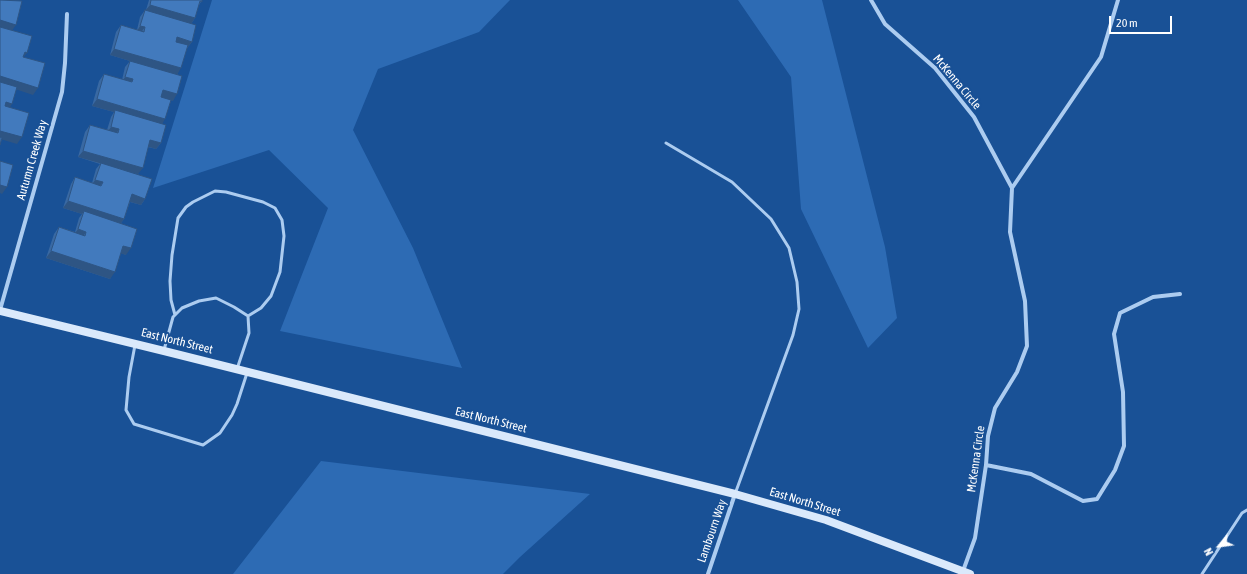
<!DOCTYPE html>
<style>
body{margin:0}
#map{position:relative;width:1247px;height:574px;overflow:hidden;background:#195196;font-family:"Asap Condensed",sans-serif}
canvas{display:block}
.north{position:absolute;left:1199px;top:526px;width:40px;height:40px;-webkit-text-stroke:3px #195196;paint-order:stroke;rotate:241deg;font-size:11px;font-weight:700;line-height:16px;text-align:center;color:#fff}
.north::after{content:'';display:block;margin:auto;width:14px;height:18px;background:#fff;clip-path:polygon(50% 0,100% 100%,50% 72%,0 100%)}
.scale{position:absolute;left:1109px;top:16px;width:63px;height:18px;box-sizing:border-box;border:2px solid #fff;border-top:0;padding-left:5px;font-size:12px;line-height:14px;white-space:nowrap;color:#fff;-webkit-text-stroke:3px #195196;paint-order:stroke}
</style>
<div id="map">
<canvas width="1247" height="574"></canvas>
<div class="north">N</div>
<div class="scale">20 m</div>
</div>
<script>
const ctx = document.querySelector('canvas').getContext('2d');
ctx.lineJoin = 'round';
function fillPath(path, color) {
  ctx.fillStyle = color;
  ctx.fill(path, 'evenodd');
}
function poly(rows) {
  const path = new Path2D();
  for (const r of rows) {
    path.moveTo(r[0], r[1]);
    for (let i = 2; i < r.length; i += 2) path.lineTo(r[i], r[i + 1]);
  }
  return path;
}
function stroke(path, color, width, dash) {
  ctx.strokeStyle = color;
  ctx.lineWidth = width;
  ctx.lineCap = dash ? 'butt' : 'round';
  ctx.setLineDash(dash || []);
  ctx.stroke(path);
}
function drawText(font, color, halo, rows, align = 'center') {
  ctx.font = font + ' "Asap Condensed",sans-serif';
  ctx.lineWidth = 4;
  ctx.setLineDash([]);
  ctx.textBaseline = 'middle';
  ctx.strokeStyle = halo;
  ctx.fillStyle = color;
  for (const [text, x, y, turn = 0] of rows) {
    ctx.save();
    ctx.translate(x, y);
    ctx.rotate((+turn || 0) * Math.PI / 180);
    ctx.textAlign = isNaN(turn) ? turn : align;
    if (halo) ctx.strokeText(text, 0, 0);
    ctx.fillText(text, 0, 0);
    ctx.restore();
  }
}
fillPath(poly([
 [212,0,510,0,479,32,378,69,353,130,413,248,462,368,280,331,328,208,269,150,153,188],
 [738,0,822,0,885,247,897,318,868,348,801,209,791,77],
 [321,461,590,494,520,557,503,574,233,574]
]), '#2d6bb4');
stroke(poly([
 [666,143,732,182,771,219,789,248,797,282,799,309,793,335,735,494],
 [175,315,171,300,170,281,172,255,178,218,186,207,193,202,215,191,226,192,263,202,275,208,282,220,284,236,280,272,271,296,261,308,248,316],
 [135,345,129,377,126,410,134,424,203,445,220,433,232,415,237,404,247,373],
 [164,350,173,317,182,308,199,301,216,298,234,307,248,316,249,333,237,369],
 [1202,574,1242,513,1247,510]
]), '#acccf0', 3);
stroke(poly([
 [871,0,885,24,935,68,974,117,1012,188,1010,232,1025,301,1027,346,1017,372,995,408,988,436,986,465,975,538,963,571],
 [1012,188,1101,57,1118,0],
 [0,310,62,92,65,63,67,14],
 [986,465,1031,474,1083,501,1097,499,1115,470,1124,446,1123,392,1114,334,1120,313,1153,297,1180,294],
 [708,574,735,494]
]), '#acccf0', 4);
stroke(poly([
 [0,311,164,351,735,494,826,520,970,574]
]), '#dae9fb', 8);
fillPath(poly([
 [149,0,202,0,198,7,195,18,191,24,192,42,187,48,177,75,173,101,171,100,162,124,161,143,156,149,148,147,138,174,125,170,145,199,141,205,130,202,124,219,121,223,126,255,121,253,110,279,46,258,54,234,59,227,75,232,79,218,82,214,63,208,71,184,75,177,92,183,96,169,100,164,78,157,85,132,90,125,107,130,111,117,114,112,92,106,99,81,104,74,122,80,125,67,130,61,110,55,116,32,121,25,137,30,140,17,145,10,146,10]
]), '#3969a3');
fillPath(poly([
 [150,5,195,18,191,24,145,11],
 [0,20,16,25,11,32,0,28],
 [140,26,145,27,140,34,136,33],
 [177,37,192,42,187,48,173,44],
 [114,49,181,68,177,75,110,55],
 [25,52,27,53,22,59],
 [0,76,38,88,33,95,0,84],
 [125,77,133,79,128,86,121,84],
 [163,90,177,94,173,101,158,97],
 [97,99,165,119,161,126,115,110,114,112,92,106],
 [6,102,12,104,8,111,1,109],
 [111,127,119,129,115,136,106,134],
 [0,131,22,137,17,144,0,139],
 [150,140,161,143,156,149,146,146],
 [83,151,143,168,138,174,78,157],
 [95,180,103,182,98,188,91,186],
 [0,185,7,187,2,194,0,193],
 [132,194,145,199,141,205,127,201],
 [68,201,124,219,119,226,84,211,82,214,63,208],
 [78,229,86,232,82,238,73,236],
 [123,246,131,248,126,255,119,253],
 [51,251,115,272,110,279,46,258]
]), '#2e5584');
const building = poly([
 [0,0,22,1,16,25,0,20,0,0],
 [151,0,202,0,202,2,200,1,195,18,150,5,151,0],
 [145,10,196,25,192,42,177,37,176,42,188,45,181,68,114,49,121,25,144,32,145,27,140,26,145,10],
 [0,27,32,36,27,53,25,52,23,57,45,63,38,88,0,76,0,27],
 [130,61,182,76,177,94,163,90,161,97,171,100,165,119,97,99,104,74,132,82,133,79,125,77,130,61],
 [0,82,17,87,12,104,6,102,5,106,29,113,22,137,0,131,0,82],
 [115,110,166,125,161,143,150,140,143,168,83,151,90,125,118,133,119,129,111,127,115,110],
 [0,137,2,138,0,145,0,137],
 [0,161,13,165,7,187,0,185,0,161],
 [101,163,152,179,145,199,132,194,124,219,68,201,75,177,101,186,103,182,95,180,101,163],
 [84,211,137,229,131,248,123,246,115,272,51,251,59,227,85,236,86,232,78,229,84,211]
]);
fillPath(building, '#427abd');
stroke(building, '#2e5584', 1);
drawText('12px', '#fff', '#195196', [
 ["McKenna Circle",957,82,50],
 ["Autumn Creek Way",32,160,-74],
 ["East North Street",177,341,14],
 ["East North Street",491,420,14],
 ["McKenna Circle",976,459,-82],
 ["East North Street",805,502,17],
 ["Lambourn Way",712,531,-71]
]);
</script>
